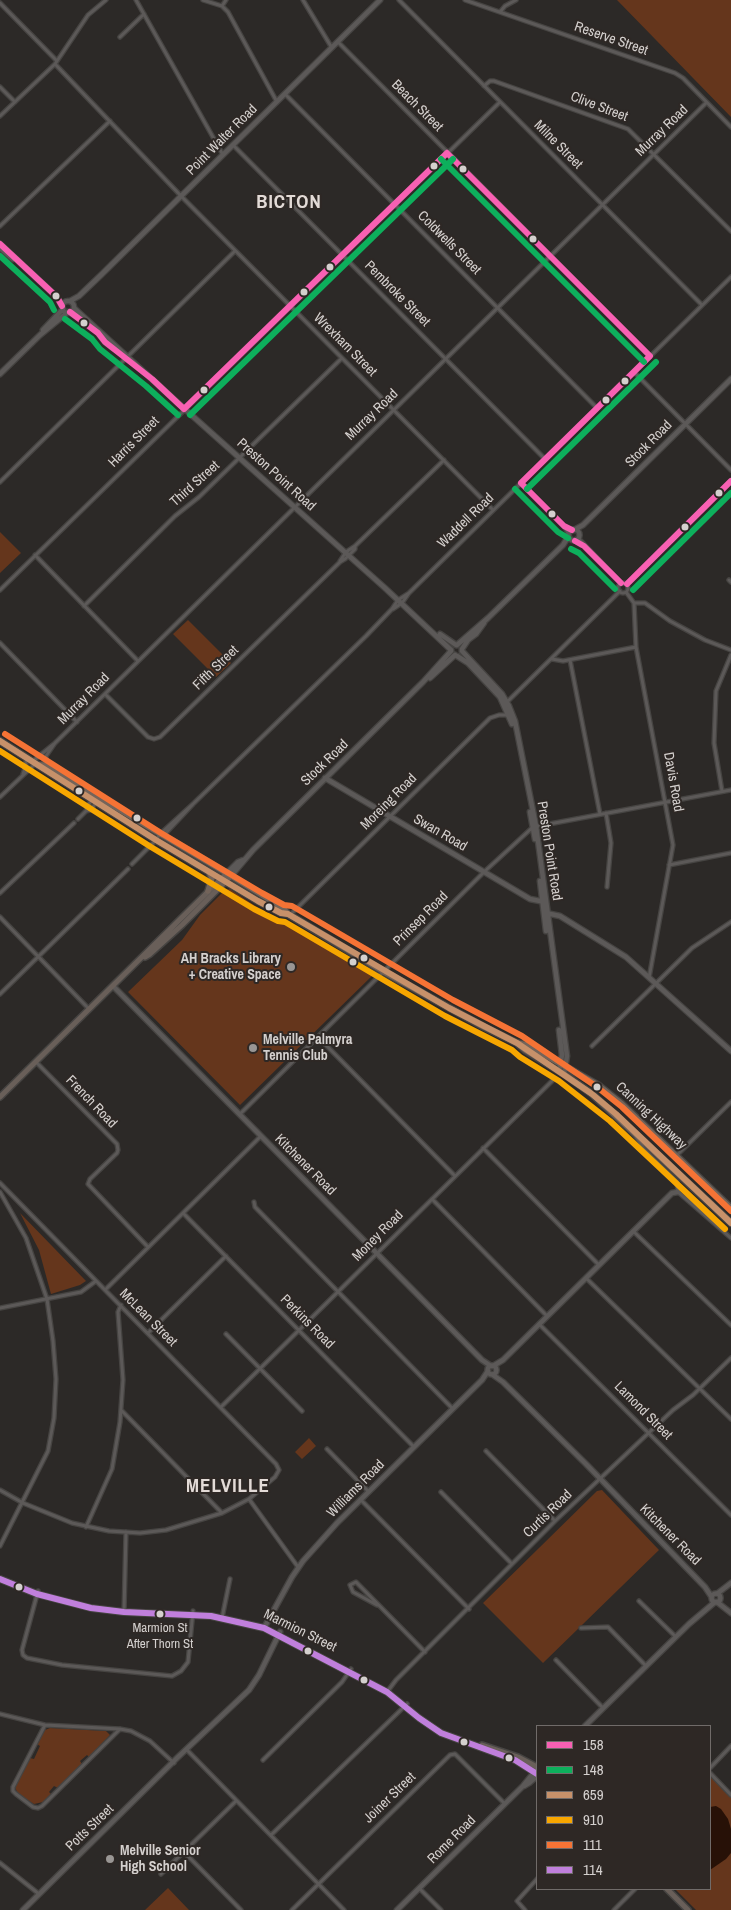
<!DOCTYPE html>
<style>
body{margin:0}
#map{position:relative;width:731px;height:1910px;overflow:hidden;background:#2c2927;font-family:"Archivo Narrow",sans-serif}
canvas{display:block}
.legend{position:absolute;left:536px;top:1725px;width:175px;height:165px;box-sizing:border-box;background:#2e2825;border:1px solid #706b69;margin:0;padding:6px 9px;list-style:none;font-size:15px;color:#d4d0ce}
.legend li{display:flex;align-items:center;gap:10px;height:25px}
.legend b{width:25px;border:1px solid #706b69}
</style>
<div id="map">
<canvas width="731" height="1910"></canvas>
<ul class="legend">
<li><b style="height:6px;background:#f860b3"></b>158</li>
<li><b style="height:6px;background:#0daf5c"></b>148</li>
<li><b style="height:6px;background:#c7916a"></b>659</li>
<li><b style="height:6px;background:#f7a600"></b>910</li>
<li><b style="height:6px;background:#f57335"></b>111</li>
<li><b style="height:6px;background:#c07fdc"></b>114</li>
</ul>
</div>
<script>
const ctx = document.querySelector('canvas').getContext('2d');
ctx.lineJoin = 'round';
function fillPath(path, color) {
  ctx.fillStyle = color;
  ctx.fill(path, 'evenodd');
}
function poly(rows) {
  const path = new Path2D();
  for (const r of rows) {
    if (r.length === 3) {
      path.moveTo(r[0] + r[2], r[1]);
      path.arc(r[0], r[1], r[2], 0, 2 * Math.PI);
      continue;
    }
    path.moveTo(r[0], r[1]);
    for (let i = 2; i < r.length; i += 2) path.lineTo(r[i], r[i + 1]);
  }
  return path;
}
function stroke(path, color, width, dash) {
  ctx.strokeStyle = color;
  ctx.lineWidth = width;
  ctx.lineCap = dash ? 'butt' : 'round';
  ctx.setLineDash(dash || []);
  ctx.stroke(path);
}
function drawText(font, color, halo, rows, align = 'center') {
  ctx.font = font + ' "Archivo Narrow",sans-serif';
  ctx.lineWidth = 4;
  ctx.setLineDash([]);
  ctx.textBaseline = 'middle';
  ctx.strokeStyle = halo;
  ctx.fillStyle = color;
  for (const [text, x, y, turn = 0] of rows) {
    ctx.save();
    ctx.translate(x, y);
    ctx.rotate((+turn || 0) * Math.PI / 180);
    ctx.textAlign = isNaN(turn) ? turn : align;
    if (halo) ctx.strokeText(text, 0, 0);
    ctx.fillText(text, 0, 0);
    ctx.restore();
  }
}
fillPath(poly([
 [617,0,731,0,731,117],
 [0,532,21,553,0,573],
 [188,620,231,663,216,677,173,634],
 [230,889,257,907,374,974,240,1105,128,992,182,940,200,915,225,890],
 [20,1213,86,1281,80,1285,51,1294,39,1250],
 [309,1438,316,1446,302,1459,295,1452],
 [602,1490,659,1550,543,1663,483,1603,597,1491],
 [50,1728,106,1731,110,1735,89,1757,87,1755,80,1761,82,1764,58,1788,54,1786,49,1792,51,1794,43,1802,34,1804,21,1796,17,1792,15,1787,30,1758,34,1759,40,1746,37,1744,43,1733,45,1730],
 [710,1776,731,1797,731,1910,696,1910,675,1889,710,1889],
 [168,1888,189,1910,145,1910]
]), '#65361c');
fillPath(poly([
 [716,1806,721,1809,728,1819,731,1829,731,1853,726,1859,710,1870,710,1807]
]), '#271107');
const street = poly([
 [136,0,223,155],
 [203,0,222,6,228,12,277,102],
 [303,0,332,48],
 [399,0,702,305],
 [465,0,675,73,683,78,731,127],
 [0,3,57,61],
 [222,6,226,0],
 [500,12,505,6,516,0],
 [120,37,144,14],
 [338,42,650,356],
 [55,64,183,198,493,510],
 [484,86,490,81,494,81,628,129,731,231],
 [0,87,15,102],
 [285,94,597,408],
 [0,116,55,64,88,15,106,0],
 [233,145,545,459],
 [0,226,110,121],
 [634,372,731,470],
 [0,482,235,251],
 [521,483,564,526,568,533],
 [578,538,621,583],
 [575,541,581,545],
 [35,555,138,661],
 [340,561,346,552,355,546],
 [729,580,731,582],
 [623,588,5],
 [627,584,731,481],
 [0,590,500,102],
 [626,592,634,603,636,647,673,845,649,978],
 [634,603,645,603,670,621,705,640,731,650],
 [84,606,175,516,199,497,342,358],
 [393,609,402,603,409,593],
 [0,643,77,722],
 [552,659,563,661,636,647],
 [570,660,600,814],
 [105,694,148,737,154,739,160,737,340,562,345,559,355,549,355,546,444,460],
 [507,702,620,591],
 [33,761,54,744],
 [46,766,46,756,55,743,706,103],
 [23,774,26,766,26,758],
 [722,791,714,743,716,691,731,655],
 [0,797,36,763],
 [86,811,92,798],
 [606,813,611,843,607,887],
 [78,819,86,811,90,810,97,802],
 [163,836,193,804],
 [132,864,156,840,160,834,194,803,366,636,392,609,398,600,409,593,731,277],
 [669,865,731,853],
 [0,893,74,823],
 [290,915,490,718,499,715,508,715],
 [0,917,89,1009],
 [0,994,128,869],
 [318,1037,455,1176],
 [592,1046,692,948,731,922],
 [36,1062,117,1144,118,1150,117,1153,90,1179,88,1184,148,1247],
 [240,1114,484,872,533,827,731,790],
 [636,1137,644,1149,677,1182,678,1192,731,1238],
 [483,1148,599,1265],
 [676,1156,731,1102],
 [0,1183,276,1464,279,1470,275,1477,249,1499,222,1513,166,1530,140,1533,109,1531,72,1523,23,1503,0,1490],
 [0,1192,26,1238,47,1299,53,1341,56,1379,54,1418,48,1451,0,1546],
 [432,1199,547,1316],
 [254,1202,255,1207,453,1409],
 [183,1213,414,1447],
 [633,1231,731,1325],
 [586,1278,731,1419],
 [105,1290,261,1136],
 [0,1308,81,1292,96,1281],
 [539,1324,731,1515],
 [148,1333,226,1256],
 [226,1334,302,1411],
 [221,1407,552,1081],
 [122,1411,222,1513],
 [327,1449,369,1492],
 [486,1451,555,1521],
 [441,1492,512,1564],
 [249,1499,298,1567],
 [361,1500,469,1609],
 [86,1527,112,1469,120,1422,123,1380,118,1312,121,1305],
 [38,1591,22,1650,23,1655,27,1658,62,1665,172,1676,181,1671,188,1662,193,1611],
 [639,1601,676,1637],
 [377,1605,353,1592,350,1585,356,1582,425,1652],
 [124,1612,126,1532],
 [222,1618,230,1579],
 [581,1628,608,1627,646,1666],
 [556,1660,603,1708],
 [387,1692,396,1680,555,1521,673,1410,693,1395,731,1358],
 [0,1714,45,1725,120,1729,131,1731,150,1741,174,1763],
 [45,1725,13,1787,13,1791,16,1794,33,1807,38,1808,42,1806,120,1729],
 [186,1749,344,1910],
 [263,1760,342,1682,351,1669],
 [710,1768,731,1746],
 [710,1773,731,1795],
 [271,1835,407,1704],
 [184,1852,241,1910],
 [0,1863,39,1894],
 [161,1874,236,1801],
 [419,1888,441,1910],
 [292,1910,450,1755,455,1754,505,1804],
 [525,1910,517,1901,537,1879],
 [614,1910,635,1889]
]);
const secondary = poly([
 [0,244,57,297,62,306],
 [0,248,13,259],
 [70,301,79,296,101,275,380,0],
 [68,307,6],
 [74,308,178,403,385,588,451,650],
 [70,312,83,321],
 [43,330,63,309],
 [99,334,105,342,113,348],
 [0,374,40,335,68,312],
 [574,535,5.5],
 [574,530,583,525,731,379],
 [440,634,456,645],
 [457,645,488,618,563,545,568,537],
 [462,649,468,640,476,634,484,623],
 [462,651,502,694,509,706,515,721,536,826,567,1056,564,1074],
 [457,656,468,663,500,697,512,724],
 [430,678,455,655],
 [325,778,530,899,545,902],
 [530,812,535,839],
 [227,873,238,862,243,860],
 [231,876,253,850,423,682,451,651],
 [540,881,546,931],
 [546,913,560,916,626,957,731,1051],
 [113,986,482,1360,491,1366],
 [559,1030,562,1055,559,1071],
 [492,1370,4.5],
 [493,1366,503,1360,672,1193,678,1192],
 [493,1375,503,1382,586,1464,705,1587,711,1596],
 [718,1593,731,1583],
 [716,1598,4.5],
 [717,1602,731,1613],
 [264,1628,292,1577,303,1561,337,1523,482,1380,488,1371],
 [585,1726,689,1624,715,1602],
 [524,1786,529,1783,537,1776],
 [23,1910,177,1758,249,1690,259,1675,280,1632],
 [397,1910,523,1786,536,1770]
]);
const primary = poly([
 [145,957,150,954,182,925,231,876],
 [0,1097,227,873],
 [0,1579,37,1594,91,1608,124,1612,211,1616,264,1628,387,1692,419,1718,441,1733,515,1760,537,1774],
 [482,1745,518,1757,537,1767],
 [667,1889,688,1910]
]);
const highway = poly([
 [0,741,156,840,258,901,281,913,288,914],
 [39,765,44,765,231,876,283,908,288,914,384,972,484,1027,517,1043,527,1045,598,1085,622,1104,731,1208],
 [208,891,212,878,209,872],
 [517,1043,525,1050,564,1074,592,1094,731,1223]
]);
stroke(street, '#464442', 5.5);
stroke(secondary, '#464442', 7);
stroke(primary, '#464442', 8);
stroke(highway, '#464442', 8);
stroke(street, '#5c5958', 3);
stroke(secondary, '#5c5958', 4.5);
stroke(primary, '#695f59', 5);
stroke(highway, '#73645a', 5.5);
stroke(poly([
 [447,153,650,356],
 [0,244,57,297,62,306],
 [70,312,98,333,105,342,152,379,184,409],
 [184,409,447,153],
 [521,483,650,356],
 [521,483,564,526,572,530],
 [575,541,584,546,621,583],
 [627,584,731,481]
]), '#f860b3', 6);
stroke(poly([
 [441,159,644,362],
 [0,256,50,302,54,310],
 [65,319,92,339,100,349,146,386,178,415],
 [190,415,453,159],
 [515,489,558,532,568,538],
 [527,489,656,362],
 [571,549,579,553,615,589],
 [633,590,731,493]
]), '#0daf5c', 6);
stroke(poly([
 [0,741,156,840,258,901,281,913,288,914,449,1008,517,1043,592,1094,616,1114,731,1223]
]), '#c7916a', 6);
stroke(poly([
 [0,751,151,847,254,909,278,921,285,922,445,1016,512,1050,520,1057,559,1081,610,1121,725,1229]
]), '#f7a600', 6);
stroke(poly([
 [5,734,161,833,262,893,284,905,292,906,453,1000,522,1036,597,1087,622,1107,731,1211]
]), '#f57335', 6);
stroke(poly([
 [0,1579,37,1594,91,1608,124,1612,211,1616,264,1628,387,1692,419,1718,441,1733,515,1760,537,1774]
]), '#c07fdc', 6);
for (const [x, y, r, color] of [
 [434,166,4.5,"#d4d0ce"],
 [463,169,4.5,"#d4d0ce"],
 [533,239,4.5,"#d4d0ce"],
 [330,267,4.5,"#d4d0ce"],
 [304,292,4.5,"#d4d0ce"],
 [56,296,4.5,"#d4d0ce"],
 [84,323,4.5,"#d4d0ce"],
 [625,381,4.5,"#d4d0ce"],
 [204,390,4.5,"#d4d0ce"],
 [606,400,4.5,"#d4d0ce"],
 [719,493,4.5,"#d4d0ce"],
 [552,514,4.5,"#d4d0ce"],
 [685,527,4.5,"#d4d0ce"],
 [79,791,4.5,"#d4d0ce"],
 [137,818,4.5,"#d4d0ce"],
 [269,907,4.5,"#d4d0ce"],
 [364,958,4.5,"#d4d0ce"],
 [353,962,4.5,"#d4d0ce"],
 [291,967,5,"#999694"],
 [253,1048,5,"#999694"],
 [597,1087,4.5,"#d4d0ce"],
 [19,1587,4.5,"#d4d0ce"],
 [160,1614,4.5,"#d4d0ce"],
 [308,1651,4.5,"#d4d0ce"],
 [364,1680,4.5,"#d4d0ce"],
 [464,1742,4.5,"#d4d0ce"],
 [509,1758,4.5,"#d4d0ce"],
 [110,1859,5,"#999694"]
]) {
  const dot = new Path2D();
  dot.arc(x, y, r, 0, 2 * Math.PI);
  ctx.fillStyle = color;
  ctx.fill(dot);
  stroke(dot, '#2e2825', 2);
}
drawText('13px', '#d4d0ce', '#2e2825', [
 ["Marmion St",160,1629],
 ["After Thorn St",160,1645]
]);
drawText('14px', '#d4d0ce', '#2e2825', [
 ["Reserve Street",611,39,19],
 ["Beach Street",417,106,45],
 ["Clive Street",599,107,21],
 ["Murray Road",662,131,-44],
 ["Point Walter Road",222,140,-45],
 ["Milne Street",558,145,45],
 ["Coldwells Street",449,243,45],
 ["Pembroke Street",397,294,45],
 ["Wrexham Street",345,345,45],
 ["Murray Road",372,415,-44],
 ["Harris Street",134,442,-45],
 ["Stock Road",649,444,-45],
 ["Preston Point Road",276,475,42],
 ["Third Street",195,484,-42],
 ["Waddell Road",466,521,-44],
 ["Fifth Street",216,668,-44],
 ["Murray Road",84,699,-45],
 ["Stock Road",325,763,-44],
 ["Davis Road",673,782,80],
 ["Moreing Road",389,802,-45],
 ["Swan Road",440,833,30],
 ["Preston Point Road",549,851,81],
 ["Prinsep Road",421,919,-45],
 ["French Road",91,1102,46],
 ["Canning Highway",651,1116,43],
 ["Kitchener Road",305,1165,45],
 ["Money Road",378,1236,-45],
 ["McLean Street",148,1318,45],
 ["Perkins Road",307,1322,45],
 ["Lamond Street",643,1411,45],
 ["Williams Road",356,1489,-45],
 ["Curtis Road",548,1514,-44],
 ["Kitchener Road",670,1535,45],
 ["Marmion Street",300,1631,26],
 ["Joiner Street",390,1798,-44],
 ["Potts Street",90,1828,-44],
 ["Rome Road",452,1840,-45]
]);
drawText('bold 14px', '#d4d0ce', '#2e2825', [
 ["AH Bracks Library",281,959,"right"],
 ["+ Creative Space",281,975,"right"],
 ["Melville Palmyra",263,1040],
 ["Tennis Club",263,1056],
 ["Melville Senior",120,1851],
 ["High School",120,1867]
], 'left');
ctx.letterSpacing = '1px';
drawText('bold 19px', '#e3dbd7', '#2e2825', [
 ["BICTON",289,203],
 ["MELVILLE",228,1487]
]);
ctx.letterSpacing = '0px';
</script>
